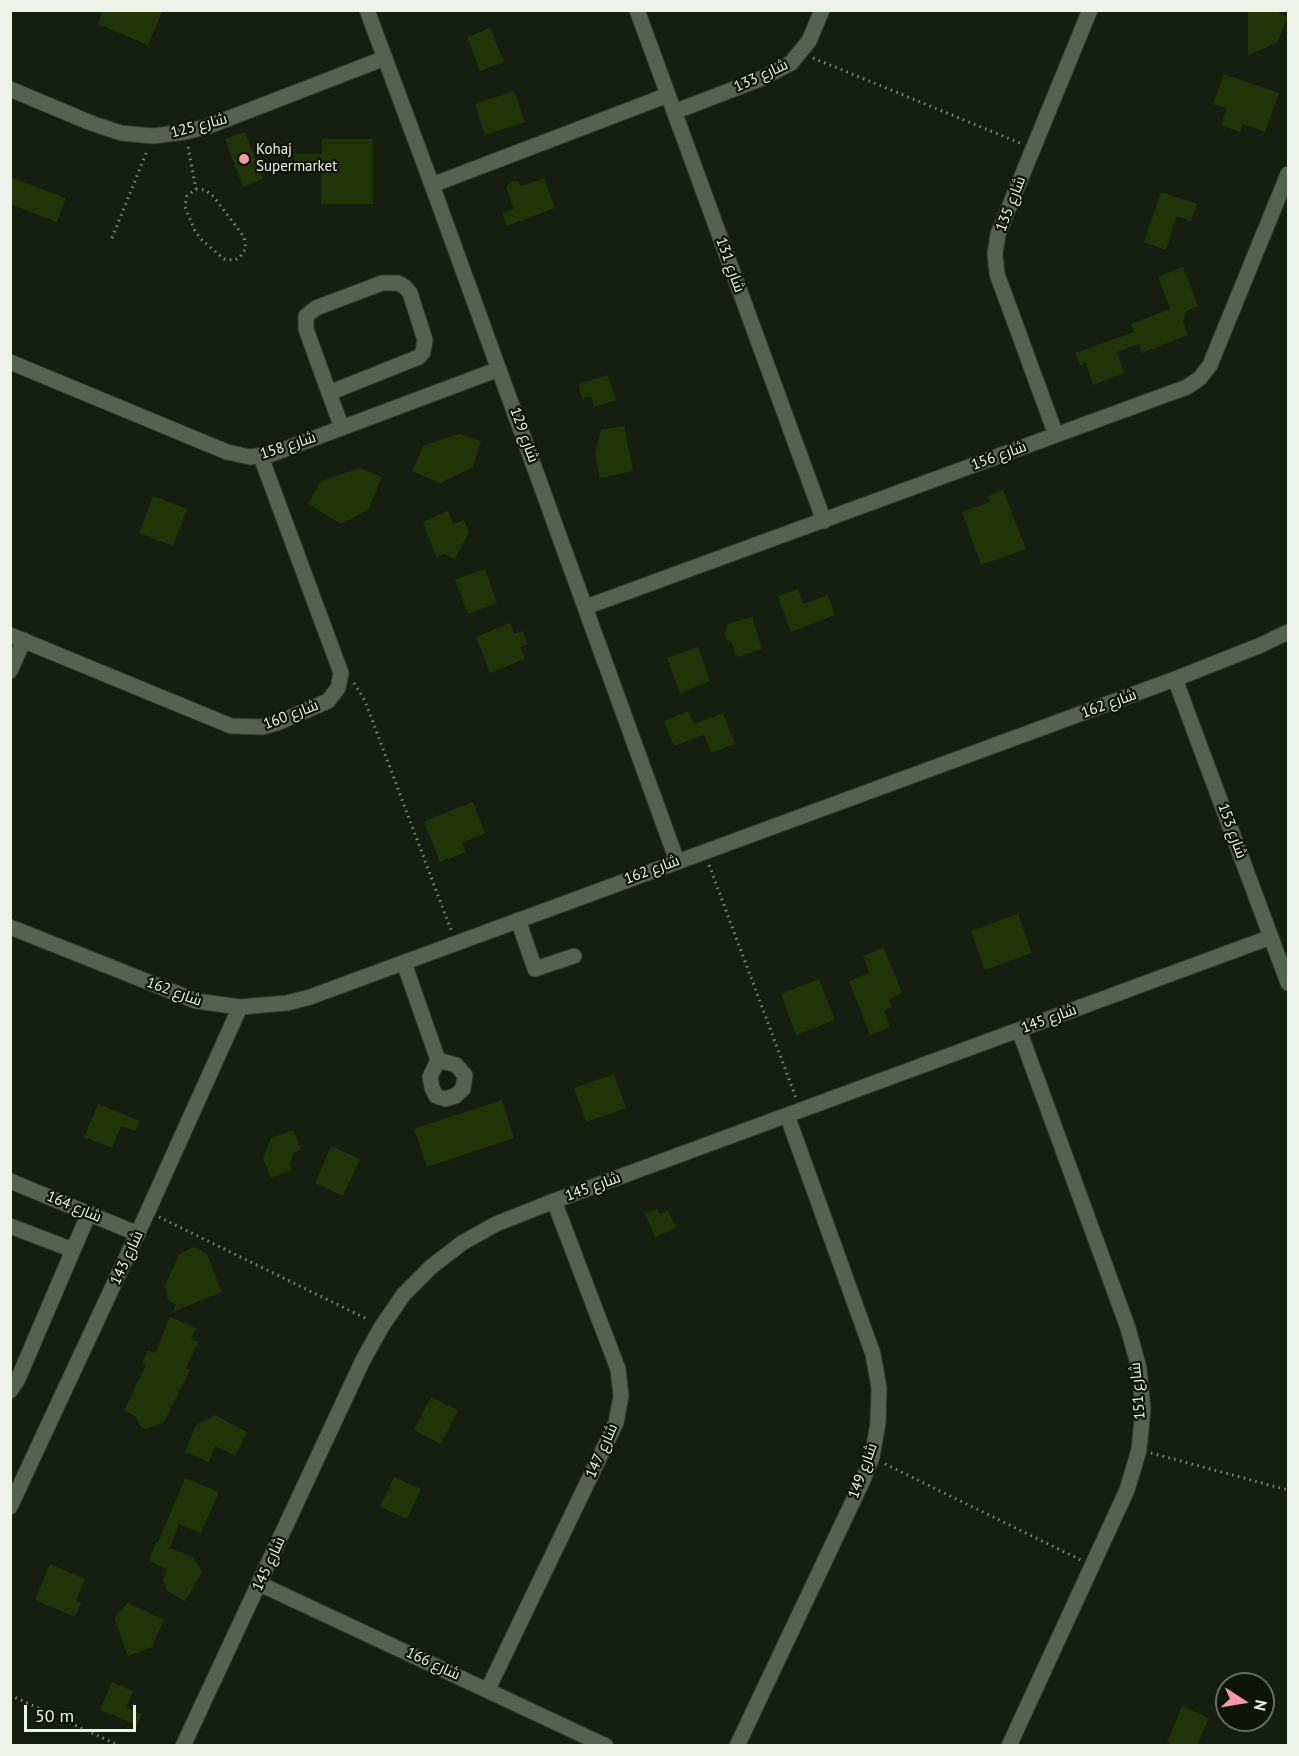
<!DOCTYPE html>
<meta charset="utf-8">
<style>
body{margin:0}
#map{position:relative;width:1299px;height:1756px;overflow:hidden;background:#161e0f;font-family:"PT Sans",sans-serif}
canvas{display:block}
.frame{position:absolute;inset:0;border:12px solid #edf3e8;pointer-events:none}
.north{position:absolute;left:1215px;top:1672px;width:60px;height:60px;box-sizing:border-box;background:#0e1507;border:2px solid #676e61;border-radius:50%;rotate:102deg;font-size:16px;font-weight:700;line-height:24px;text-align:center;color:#edf3e8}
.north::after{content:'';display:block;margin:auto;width:21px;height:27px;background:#f39aa7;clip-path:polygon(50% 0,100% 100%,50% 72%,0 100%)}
.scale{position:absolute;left:24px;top:1705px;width:112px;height:27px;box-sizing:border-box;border:3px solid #edf3e8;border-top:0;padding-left:8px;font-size:18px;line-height:21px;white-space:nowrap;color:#edf3e8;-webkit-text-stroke:4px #0e1507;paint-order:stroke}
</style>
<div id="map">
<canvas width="1299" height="1756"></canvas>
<div class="frame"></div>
<div class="north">N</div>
<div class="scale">50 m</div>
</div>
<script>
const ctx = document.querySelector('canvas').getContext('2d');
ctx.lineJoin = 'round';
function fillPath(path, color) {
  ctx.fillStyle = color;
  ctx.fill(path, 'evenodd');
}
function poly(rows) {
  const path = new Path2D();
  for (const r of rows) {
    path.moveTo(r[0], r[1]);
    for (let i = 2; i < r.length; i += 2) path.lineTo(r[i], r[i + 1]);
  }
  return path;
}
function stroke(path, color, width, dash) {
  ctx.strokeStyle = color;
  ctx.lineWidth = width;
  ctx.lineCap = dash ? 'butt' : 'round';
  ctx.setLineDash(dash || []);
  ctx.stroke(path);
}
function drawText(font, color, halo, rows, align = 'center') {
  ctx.font = font + ' "PT Sans",Cairo,sans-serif';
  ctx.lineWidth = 4.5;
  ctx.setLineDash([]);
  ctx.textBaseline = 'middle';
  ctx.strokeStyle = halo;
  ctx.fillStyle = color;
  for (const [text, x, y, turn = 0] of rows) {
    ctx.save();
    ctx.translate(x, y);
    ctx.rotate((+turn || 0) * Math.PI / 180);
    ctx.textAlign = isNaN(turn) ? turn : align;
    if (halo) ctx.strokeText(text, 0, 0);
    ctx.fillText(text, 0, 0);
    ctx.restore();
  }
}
fillPath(poly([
 [103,10,163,10,148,45,98,24],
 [1248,10,1273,10,1288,17,1277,43,1248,55],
 [490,28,504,62,480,71,467,37],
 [1224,74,1279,93,1265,132,1243,124,1240,132,1221,125,1227,108,1213,104],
 [514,91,525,122,485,135,475,104],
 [245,132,263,179,243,187,225,139],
 [322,139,373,139,373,204,321,204,321,173,294,173,294,154,322,154],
 [10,177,66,198,57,222,10,204],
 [544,178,555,208,507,226,502,213,514,209,506,188,510,182,517,181,521,186],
 [1161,192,1197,204,1191,221,1177,216,1166,250,1144,242],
 [1183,267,1198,306,1186,311,1183,321,1188,335,1142,353,1139,344,1117,352,1124,373,1093,385,1086,363,1080,365,1075,353,1134,332,1131,324,1170,309,1158,277],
 [608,375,616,400,594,407,591,396,582,398,578,384],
 [624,426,633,471,600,478,595,454,601,430],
 [459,434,481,441,473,467,440,483,412,471,423,446],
 [360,468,382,477,368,510,341,524,308,504,321,481],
 [1003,490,1026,549,981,565,962,512,990,502,988,496],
 [153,496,187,509,173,546,139,533],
 [448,511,453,524,464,520,469,532,455,559,444,554,436,557,423,522],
 [485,569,497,603,468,614,455,580],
 [798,589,803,604,828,595,835,615,791,632,778,596],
 [752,617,762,649,737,657,731,641,726,640,725,633,728,624],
 [510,623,514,634,523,631,528,644,520,647,525,659,490,673,476,637],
 [698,647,710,681,680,693,667,658],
 [689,711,694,724,723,713,735,744,711,753,704,735,674,746,664,721],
 [473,802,485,833,462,843,466,852,440,862,424,821],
 [1018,914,1032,953,985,970,971,931],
 [884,948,902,993,889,999,892,1007,884,1010,890,1027,870,1035,849,981,869,973,863,956],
 [819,979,835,1020,796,1035,781,994],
 [614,1074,626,1108,586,1122,574,1088],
 [502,1100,514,1138,427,1167,414,1129],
 [98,1104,140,1121,135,1131,121,1126,112,1148,84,1137],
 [293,1130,301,1150,294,1152,290,1165,292,1170,271,1178,263,1158,271,1138],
 [331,1146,360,1159,343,1196,315,1183],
 [657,1209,660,1214,668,1210,676,1228,655,1237,645,1214],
 [194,1247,207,1254,222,1292,173,1312,176,1304,168,1300,165,1286,179,1254],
 [170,1317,196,1328,191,1339,198,1342,186,1368,190,1370,164,1422,146,1429,141,1427,135,1416,124,1411,146,1365,142,1363,148,1350,155,1353],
 [431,1397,458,1410,441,1444,414,1430],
 [215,1415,247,1432,235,1456,215,1446,209,1462,185,1452,196,1425],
 [394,1477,421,1489,407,1519,380,1507],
 [185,1478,219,1492,201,1533,179,1524,170,1548,193,1557,202,1572,185,1601,167,1591,163,1579,167,1569,149,1561,156,1542,158,1543],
 [50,1564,85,1579,76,1601,81,1603,75,1617,35,1600],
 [128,1603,164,1620,152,1647,128,1656,114,1618],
 [112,1682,133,1691,126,1707,142,1714,137,1725,100,1710],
 [1182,1706,1209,1718,1197,1746,1175,1746,1167,1742]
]), '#203407');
const minor = poly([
 [367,10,432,185,677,861],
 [637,10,824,521],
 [10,89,91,123,121,133,153,136,185,132,209,126,385,58],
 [674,112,765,77,791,63,809,41,822,10],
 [432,185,668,95],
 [10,362,227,452,250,457,272,454,499,369],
 [329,393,419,357,423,352,425,340,410,293,405,287,398,283,382,283,316,308,306,316,306,329,329,393,342,428],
 [1056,435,997,274,995,254,998,234,1090,10],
 [586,607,1187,387,1200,378,1210,365,1288,174],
 [10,635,231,726,262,727,277,723,328,701,338,688,341,673,261,457],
 [10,671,24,640],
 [1175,679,1288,983],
 [518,920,535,969,574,956],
 [10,927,196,1001,240,1007,287,1003,310,997,1175,679,1261,645,1288,632],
 [404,963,438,1060,456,1065,465,1075,463,1089,455,1096,445,1099,436,1096,432,1088,430,1077,438,1060],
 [10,1181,138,1234],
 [10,1226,73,1250],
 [10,1391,18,1379,89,1213],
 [10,1507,148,1211,240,1007],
 [260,1584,606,1746],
 [488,1689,616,1423,621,1396,618,1369,554,1201],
 [183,1746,363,1360,382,1326,404,1294,431,1267,462,1243,496,1224,554,1201,1271,937],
 [737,1746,863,1480,872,1457,878,1423,879,1388,873,1354,787,1115],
 [1009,1746,1127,1490,1139,1450,1143,1409,1139,1368,1128,1328,1019,1030]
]);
stroke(minor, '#32372e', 17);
stroke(poly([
 [813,58,1020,143],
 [188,147,196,189],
 [196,189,205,190,214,197,244,237,246,248,240,257,235,260,224,259,202,240,195,231,185,207,187,196,196,189],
 [112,238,147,151],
 [354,683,365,701,451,930],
 [709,865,796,1098],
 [159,1217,369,1320],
 [1151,1453,1288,1490],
 [885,1464,1081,1560],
 [10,1695,120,1746]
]), '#82897c', 3, [1.5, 4.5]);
stroke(minor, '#57614f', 15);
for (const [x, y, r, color] of [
 [244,159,6,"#f39aa7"]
]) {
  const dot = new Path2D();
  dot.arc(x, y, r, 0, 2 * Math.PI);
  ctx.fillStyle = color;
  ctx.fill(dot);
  stroke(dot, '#0e1507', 2);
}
drawText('15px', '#edf3e8', '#0e1507', [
 ["شارع 133",761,76,-25],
 ["شارع 125",199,126,-15],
 ["شارع 135",1011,204,-69],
 ["شارع 131",730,265,70],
 ["شارع 129",524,435,70],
 ["شارع 158",288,446,-18],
 ["شارع 156",999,456,-20],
 ["شارع 162",1109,704,-20],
 ["شارع 160",291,715,-21],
 ["شارع 153",1232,831,70],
 ["شارع 162",652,870,-20],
 ["شارع 162",174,992,20],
 ["شارع 145",1049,1019,-20],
 ["شارع 145",593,1187,-20],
 ["شارع 164",74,1207,23],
 ["شارع 143",127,1258,-65],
 ["شارع 151",1138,1391,-95],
 ["شارع 147",602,1451,-66],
 ["شارع 149",863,1471,-70],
 ["شارع 145",269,1564,-65],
 ["شارع 166",433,1664,25]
]);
drawText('15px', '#edf3e8', '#0e1507', [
 ["Kohaj",256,150],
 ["Supermarket",256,167]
], 'left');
</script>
